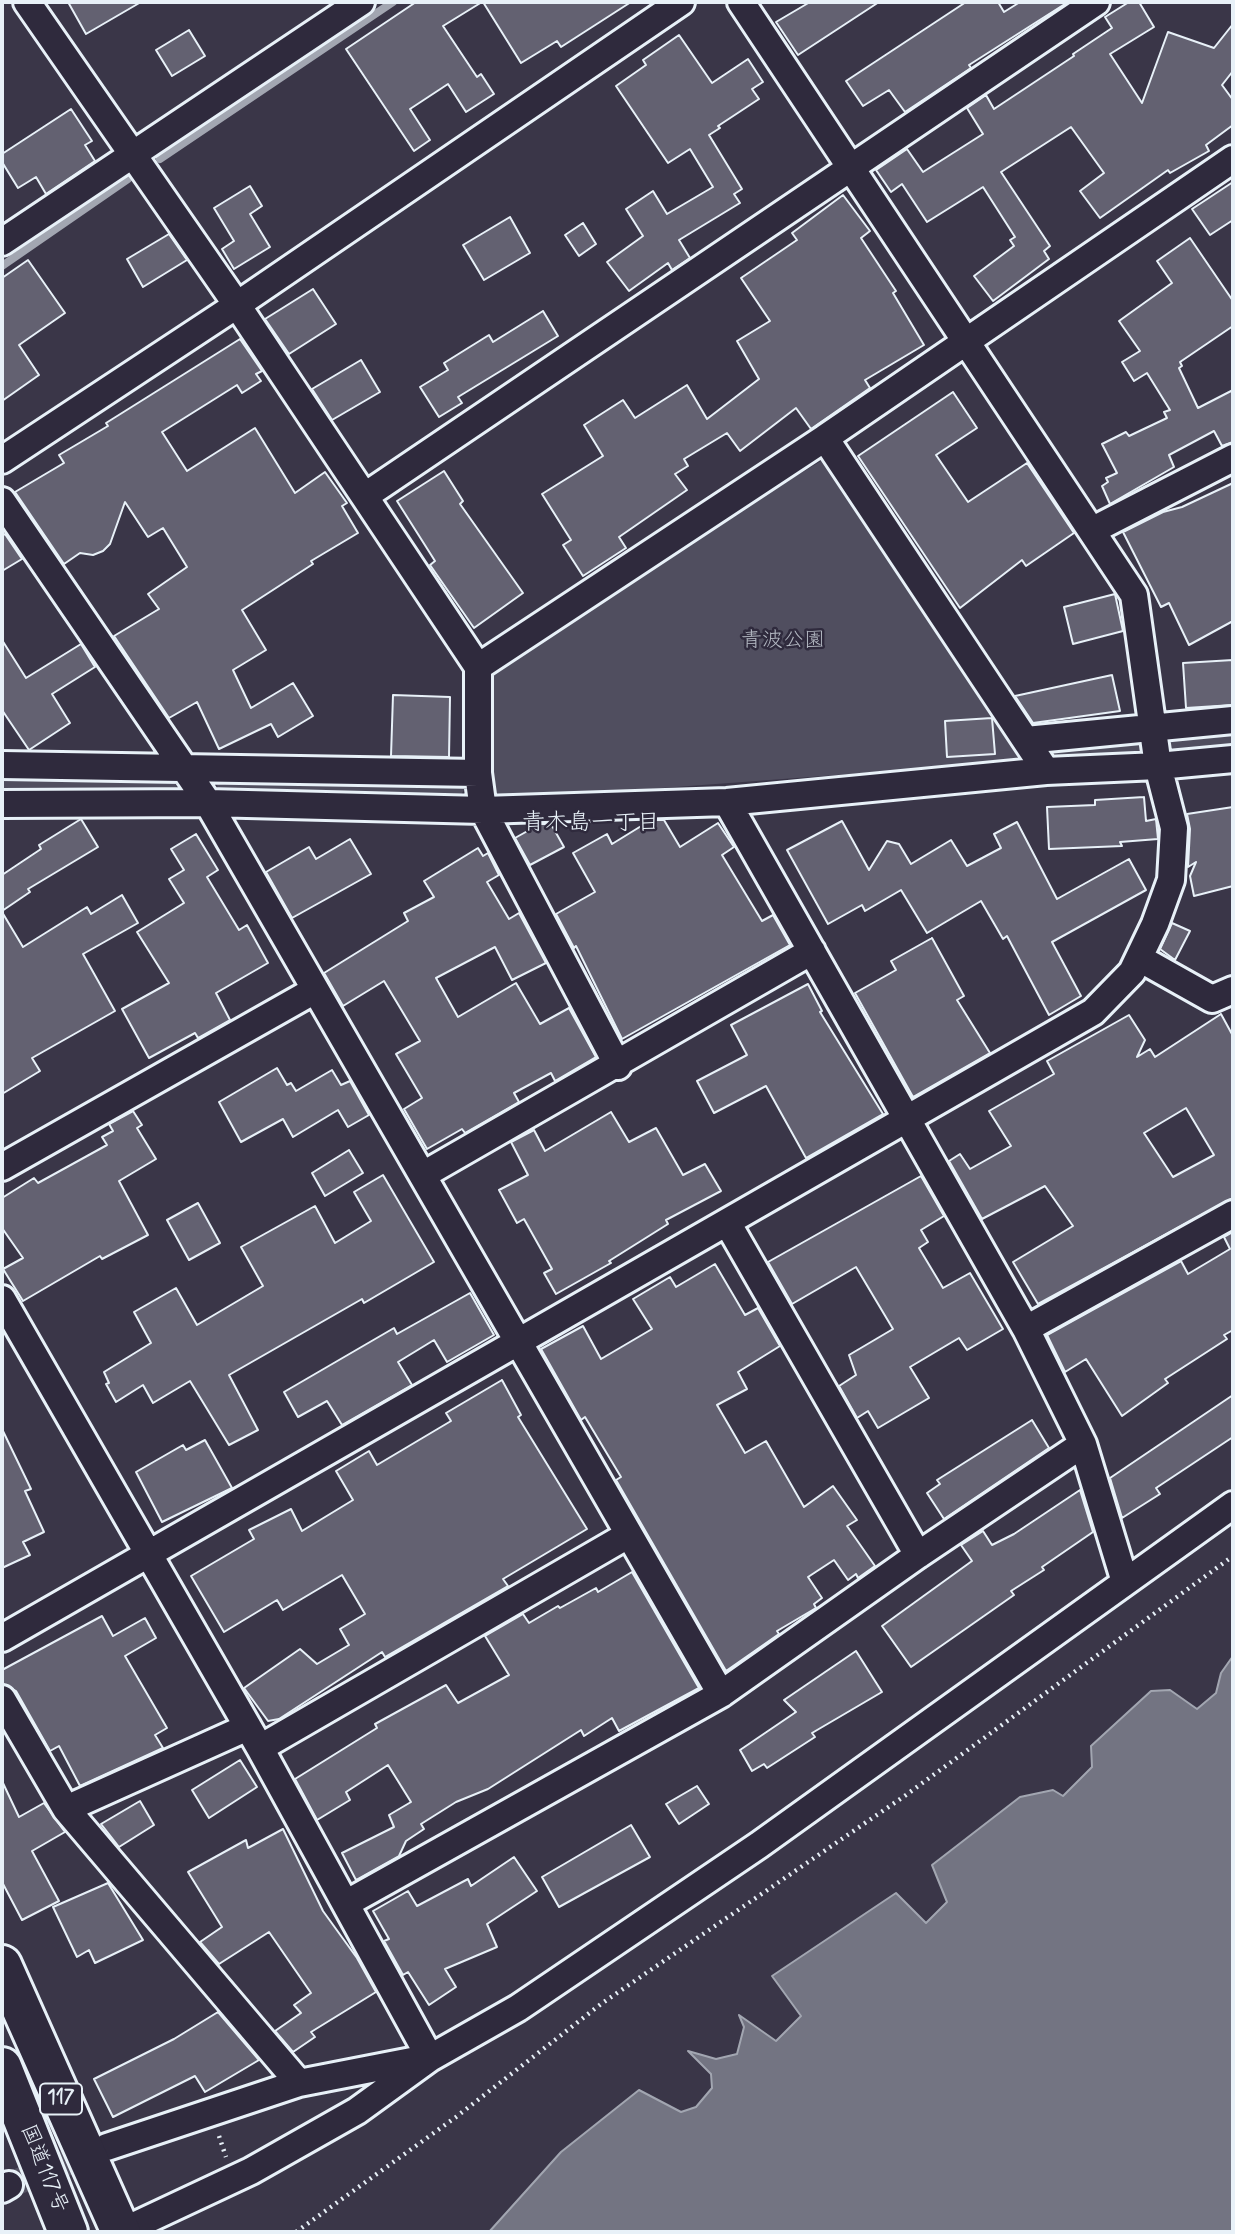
<!DOCTYPE html>
<meta charset="utf-8">
<style>
body{margin:0}
#map{position:relative;width:1235px;height:2234px;overflow:hidden;background:#3a3648;font-family:Mynerve,sans-serif}
canvas{display:block}
.frame{position:absolute;inset:0;border:4px solid #e8f1f8;pointer-events:none}
</style>
<div id="map">
<canvas width="1235" height="2234"></canvas>
<div class="frame"></div>
</div>
<script>
const ctx = document.querySelector('canvas').getContext('2d');
ctx.lineJoin = 'round';
function fillPath(path, color) {
  ctx.fillStyle = color;
  ctx.fill(path, 'evenodd');
}
function poly(rows) {
  const path = new Path2D();
  for (const r of rows) {
    path.moveTo(r[0], r[1]);
    for (let i = 2; i < r.length; i += 2) path.lineTo(r[i], r[i + 1]);
  }
  return path;
}
function stroke(path, color, width, dash) {
  ctx.strokeStyle = color;
  ctx.lineWidth = width;
  ctx.lineCap = dash ? 'butt' : 'round';
  ctx.setLineDash(dash || []);
  ctx.stroke(path);
}
function drawText(font, color, halo, rows, align = 'center') {
  ctx.font = font + ' Mynerve,"Klee One",sans-serif';
  ctx.lineWidth = 5;
  ctx.setLineDash([]);
  ctx.textBaseline = 'middle';
  ctx.strokeStyle = halo;
  ctx.fillStyle = color;
  for (const [text, x, y, turn = 0] of rows) {
    ctx.save();
    ctx.translate(x, y);
    ctx.rotate((+turn || 0) * Math.PI / 180);
    ctx.textAlign = isNaN(turn) ? turn : align;
    if (halo) ctx.strokeText(text, 0, 0);
    ctx.fillText(text, 0, 0);
    ctx.restore();
  }
}
fillPath(poly([
 [826,458,1025,761,568,795,491,797,485,663],
 [1233,731,1233,752,1175,757,1168,746,1171,739],
 [1144,741,1145,748,1128,758,1054,761,1050,750],
 [2,775,171,777,178,789,171,798,2,796],
 [460,778,464,790,459,798,223,798,217,786,219,780]
]), '#504e5f');
const water = poly([
 [1233,1656,1233,2232,489,2232,561,2152,639,2090,681,2112,696,2107,712,2088,711,2074,688,2051,716,2059,737,2054,744,2027,739,2015,776,2041,801,2016,772,1976,896,1893,926,1923,947,1902,932,1865,1020,1797,1053,1790,1063,1796,1092,1767,1091,1746,1151,1691,1170,1690,1197,1709,1216,1693,1221,1673,1233,1656]
]);
fillPath(water, '#737482');
stroke(water, '#a2a6b1', 2);
stroke(poly([
 [160,159,393,2],
 [2,266,128,179]
]), '#a2a6b1', 8);
const building = poly([
 [68,2,141,2,86,34,68,2],
 [416,2,482,2,443,26,477,77,481,74,494,94,466,112,448,84,410,109,430,140,414,151,346,49,416,2],
 [483,2,631,2,561,47,557,41,521,63,483,2],
 [810,2,879,2,798,55,776,22,810,2],
 [966,2,998,2,1004,12,1020,2,1068,2,969,65,971,68,905,112,889,90,863,106,846,81,966,2],
 [1129,2,1139,2,1154,27,1110,54,1142,103,1168,32,1214,48,1233,24,1233,71,1222,85,1233,100,1233,125,1206,145,1209,151,1170,173,1168,170,1100,218,1080,191,1104,173,1071,127,1001,172,1050,246,1044,251,1049,259,993,301,974,276,1014,246,1010,240,1015,237,983,187,927,222,902,184,891,192,876,170,907,149,923,172,983,134,967,108,986,95,994,109,1074,56,1073,54,1112,28,1105,17,1129,2],
 [189,30,205,56,172,76,156,50,189,30],
 [679,35,712,83,748,59,763,82,752,89,759,99,718,126,720,128,709,135,742,189,734,194,740,203,679,240,690,258,672,270,668,263,629,291,607,262,643,236,626,209,653,191,667,214,713,187,690,149,668,163,616,86,646,65,643,60,679,35],
 [71,109,92,141,85,145,95,161,46,194,36,177,18,188,2,162,2,154,71,109],
 [1233,182,1233,220,1210,235,1192,209,1233,182],
 [250,186,262,206,250,214,270,247,234,269,222,249,234,241,214,208,250,186],
 [843,195,870,231,861,238,896,291,893,293,924,345,865,380,870,388,811,429,796,408,740,451,727,433,684,459,688,466,675,474,687,490,619,537,626,548,583,576,563,545,571,540,542,494,603,456,584,425,623,400,635,418,687,385,707,419,759,379,737,341,770,321,741,278,797,240,792,233,843,195],
 [510,217,530,253,484,280,463,245,510,217],
 [583,223,596,244,579,256,565,235,583,223],
 [169,234,187,260,143,287,127,259,169,234],
 [1190,238,1233,301,1233,326,1180,362,1182,366,1179,368,1198,408,1233,390,1233,442,1222,446,1214,431,1169,455,1174,467,1110,504,1102,486,1108,482,1106,478,1117,473,1102,444,1126,432,1129,436,1167,418,1164,412,1170,410,1147,373,1134,381,1122,362,1140,351,1119,321,1172,283,1157,261,1190,238],
 [28,260,65,313,19,345,39,375,2,401,2,278,28,260],
 [313,289,336,324,289,354,265,319,313,289],
 [543,311,558,336,458,397,462,403,439,417,420,387,448,370,444,363,489,335,493,342,543,311],
 [240,339,262,371,256,374,261,381,242,393,237,385,162,432,187,471,255,428,295,493,325,472,347,503,342,506,358,533,311,561,313,564,242,610,266,650,233,670,251,708,293,683,313,716,278,737,271,724,219,749,197,702,169,718,114,636,159,609,148,594,187,567,163,528,148,537,125,502,110,544,103,551,93,555,80,553,64,564,15,492,64,463,59,455,108,426,106,423,240,339],
 [361,360,380,392,332,420,312,389,361,360],
 [953,392,977,428,936,455,968,502,1027,463,1074,533,1026,566,1022,560,960,608,858,456,953,392],
 [444,471,463,501,460,504,523,593,474,628,430,565,435,561,397,501,444,471],
 [1233,483,1233,621,1189,645,1169,603,1161,607,1123,532,1163,512,1182,507,1233,483],
 [5,534,22,559,2,571,2,536,5,534],
 [1115,594,1123,631,1073,644,1064,607,1115,594],
 [2,640,26,678,81,644,95,667,52,694,70,723,29,750,2,710,2,640],
 [1233,660,1233,705,1186,708,1183,663,1233,660],
 [1112,675,1120,711,1033,723,1015,696,1112,675],
 [393,695,450,697,449,757,391,756,393,695],
 [992,718,995,754,947,757,945,721,992,718],
 [1144,797,1146,821,1156,819,1158,839,1120,842,1122,846,1049,849,1047,807,1095,805,1095,800,1144,797],
 [1233,807,1233,886,1194,896,1190,876,1196,862,1188,867,1190,829,1187,814,1233,807],
 [81,819,98,847,28,889,30,892,2,911,2,875,41,849,39,845,81,819],
 [651,820,664,820,680,847,718,823,734,847,722,855,762,921,773,915,790,945,622,1039,576,946,574,948,556,914,595,892,573,853,607,834,612,844,651,820],
 [842,821,869,870,887,841,899,844,911,864,951,840,967,866,1001,848,994,834,1017,822,1057,899,1129,859,1146,890,1052,942,1081,996,1049,1015,1007,936,1003,939,981,901,927,933,901,890,865,911,862,905,828,924,787,850,842,821],
 [540,824,551,824,564,847,530,865,515,838,540,824],
 [196,834,218,870,207,877,239,930,247,925,268,963,216,993,230,1020,198,1038,195,1033,149,1058,122,1009,169,983,137,932,184,903,169,879,184,870,171,849,196,834],
 [350,839,371,874,292,918,266,872,309,847,316,859,350,839],
 [478,848,483,856,488,853,499,875,487,882,509,919,519,913,546,963,512,980,495,947,436,978,458,1017,516,983,540,1024,569,1008,596,1057,555,1081,551,1073,514,1093,519,1102,465,1133,462,1129,427,1149,404,1109,422,1098,396,1054,420,1041,384,981,343,1006,324,973,408,921,404,913,434,897,424,881,478,848],
 [122,895,138,923,83,954,115,1011,32,1058,40,1071,2,1094,2,912,23,947,87,907,91,914,122,895],
 [1172,923,1190,931,1175,960,1160,949,1172,923],
 [932,938,964,996,957,1000,990,1053,913,1097,855,993,896,970,891,961,932,938],
 [808,984,822,1011,820,1012,883,1114,806,1158,766,1086,714,1113,697,1081,747,1055,731,1025,808,984],
 [1221,1014,1233,1036,1233,1198,1038,1304,1013,1262,1073,1226,1045,1186,982,1219,949,1161,960,1154,970,1169,1011,1146,989,1111,1054,1074,1047,1061,1129,1015,1145,1040,1137,1057,1150,1049,1155,1057,1221,1014],
 [1186,1108,1214,1155,1173,1177,1144,1133,1186,1108],
 [277,1068,287,1085,291,1083,296,1091,332,1070,341,1085,350,1081,369,1115,348,1127,338,1110,293,1137,283,1119,241,1142,219,1102,277,1068],
 [133,1111,142,1125,137,1128,156,1159,119,1181,148,1235,102,1259,100,1256,23,1301,3,1269,23,1258,2,1228,2,1198,34,1178,38,1183,107,1145,102,1137,113,1131,109,1124,133,1111],
 [611,1112,629,1142,656,1128,683,1175,705,1164,721,1191,666,1220,668,1224,609,1261,611,1263,556,1294,544,1273,552,1269,524,1219,517,1223,499,1190,528,1175,511,1142,534,1130,545,1151,611,1112],
 [349,1150,363,1173,325,1196,312,1173,349,1150],
 [383,1175,434,1262,364,1303,362,1299,229,1375,258,1430,229,1445,190,1381,153,1403,143,1385,116,1402,106,1384,109,1383,104,1372,151,1343,134,1312,176,1288,197,1325,263,1286,241,1247,315,1206,335,1243,371,1221,354,1192,383,1175],
 [921,1176,944,1216,921,1230,928,1242,919,1248,943,1288,970,1273,1003,1329,967,1350,959,1338,910,1367,929,1398,878,1428,868,1411,857,1418,839,1386,856,1375,849,1355,893,1329,856,1267,792,1304,768,1262,921,1176],
 [198,1203,220,1243,189,1260,167,1220,198,1203],
 [1233,1232,1233,1330,1224,1335,1227,1339,1165,1379,1168,1383,1122,1416,1086,1359,1065,1372,1047,1335,1181,1261,1188,1274,1230,1249,1224,1237,1233,1232],
 [715,1264,745,1315,758,1308,780,1346,738,1372,747,1389,717,1405,745,1453,766,1441,804,1507,833,1486,857,1520,847,1526,875,1566,858,1578,856,1574,848,1580,834,1560,808,1577,822,1598,814,1604,816,1608,777,1631,779,1634,726,1671,616,1480,621,1477,585,1417,581,1420,541,1349,583,1326,601,1359,652,1329,633,1299,670,1277,676,1287,715,1264],
 [470,1293,494,1335,447,1362,434,1340,398,1362,412,1385,342,1425,327,1401,298,1417,284,1392,394,1328,397,1334,470,1293],
 [502,1380,521,1415,518,1417,587,1529,503,1579,508,1586,385,1657,382,1652,279,1719,268,1721,244,1688,300,1649,317,1664,349,1645,340,1629,365,1614,342,1575,283,1610,277,1600,224,1632,191,1576,254,1539,249,1530,291,1509,302,1531,353,1500,336,1471,369,1451,377,1465,451,1421,446,1413,502,1380],
 [1233,1395,1233,1437,1156,1488,1160,1494,1122,1518,1110,1478,1233,1395],
 [1032,1420,1049,1448,944,1519,927,1493,940,1484,937,1480,1032,1420],
 [2,1429,31,1489,25,1491,44,1532,23,1542,30,1555,2,1568,2,1429],
 [205,1440,232,1488,162,1522,136,1472,183,1445,186,1450,205,1440],
 [1080,1490,1093,1532,1042,1567,1044,1570,1011,1591,1014,1595,911,1667,882,1626,972,1561,961,1545,983,1531,992,1545,1014,1534,1080,1490],
 [632,1572,699,1688,619,1731,612,1718,584,1736,581,1730,488,1789,456,1802,421,1824,424,1829,406,1841,399,1856,356,1880,342,1853,394,1827,389,1815,411,1802,388,1765,346,1792,350,1800,317,1820,295,1779,377,1728,375,1724,446,1685,458,1703,509,1675,485,1636,523,1614,529,1623,558,1606,560,1608,596,1588,598,1592,632,1572],
 [102,1616,113,1636,145,1618,156,1638,125,1656,167,1728,155,1735,163,1748,80,1786,59,1746,50,1751,16,1691,2,1683,2,1670,102,1616],
 [856,1651,882,1692,812,1733,815,1737,767,1768,764,1764,752,1771,740,1750,796,1712,784,1700,856,1651],
 [240,1760,257,1787,209,1818,192,1790,240,1760],
 [2,1781,19,1817,44,1803,65,1832,32,1851,59,1901,22,1920,2,1882,2,1781],
 [697,1786,709,1804,679,1824,666,1804,697,1786],
 [140,1801,154,1825,119,1847,101,1824,140,1801],
 [631,1825,650,1857,559,1907,542,1877,631,1825],
 [283,1829,323,1911,357,1958,376,1992,311,2032,315,2037,293,2052,275,2031,301,2013,294,2005,311,1993,269,1932,219,1964,200,1942,222,1927,188,1872,246,1840,248,1848,283,1829],
 [514,1857,537,1891,487,1924,497,1947,445,1969,456,1987,429,2005,408,1972,403,1975,384,1941,389,1939,373,1911,408,1891,417,1906,468,1879,471,1886,514,1857],
 [108,1883,143,1940,95,1963,89,1950,77,1957,53,1907,108,1883],
 [218,2012,259,2060,205,2092,195,2076,113,2117,94,2079,174,2039,218,2012]
]);
fillPath(building, '#636171');
stroke(building, '#e8f1f8', 2);
stroke(poly([
 [9,2185,102,2149]
]), '#545262', 26, [26, 13]);
const minor = poly([
 [27,2,237,305,478,667,478,773,483,810,618,1066],
 [2,242,361,2],
 [825,438,1233,159],
 [2,460,237,305,681,2],
 [365,496,1096,2],
 [2,501,208,803,721,1694],
 [1093,530,1233,458],
 [478,667,825,438,1046,771],
 [1026,740,1233,720],
 [2,765,478,773],
 [727,802,1026,1329,1083,1444,1125,1582],
 [2,804,208,803,483,810,727,802,1046,771,1158,766,1233,759],
 [1139,958,1212,999,1233,990],
 [2,1167,315,990],
 [423,1175,812,951],
 [728,1224,918,1555],
 [2,1299,260,1748,430,2058],
 [1026,1329,1233,1214],
 [2,1638,1093,1012,1132,972,1155,924,1171,880,1174,828,1158,766,1134,595,741,2],
 [2,1699,66,1809,299,2083],
 [260,1748,628,1535],
 [66,1809,248,1727],
 [347,1903,721,1694,918,1555,1083,1444],
 [107,2147,299,2083,422,2059],
 [2,2189,9,2185],
 [121,2232,251,2171,357,2111,430,2058,518,2008,759,1845,1233,1505]
]);
const highway = poly([
 [2,1965,121,2232],
 [2,2067,68,2232]
]);
stroke(minor, '#e8f1f8', 32);
stroke(highway, '#e8f1f8', 44);
stroke(poly([
 [219,2136,226,2157],
 [296,2232,456,2117,601,2004,906,1795,1233,1556]
]), '#e8f1f8', 4.5, [2, 5]);
stroke(minor, '#2f2a3d', 26);
stroke(highway, '#2f2a3d', 38);
for (const [x, y, w] of [
 [61,2099,42]
]) {
  const box = new Path2D();
  box.roundRect(x - w / 2, y - 15.5, w, 31, 5);
  ctx.fillStyle = '#2f2a3d';
  ctx.fill(box);
  stroke(box, '#e8f1f8', 2);
}
drawText('bold 19px', '#e8f1f8', null, [
 ["117",61,2099]
]);
drawText('21px', '#b3b8c2', '#2f2a3d', [
 ["青波公園",783,642]
]);
drawText('21px', '#e8f1f8', '#2f2a3d', [
 ["国道117号",43,2169,68]
]);
drawText('23px', '#e8f1f8', '#2f2a3d', [
 ["青木島一丁目",591,824]
]);
</script>
